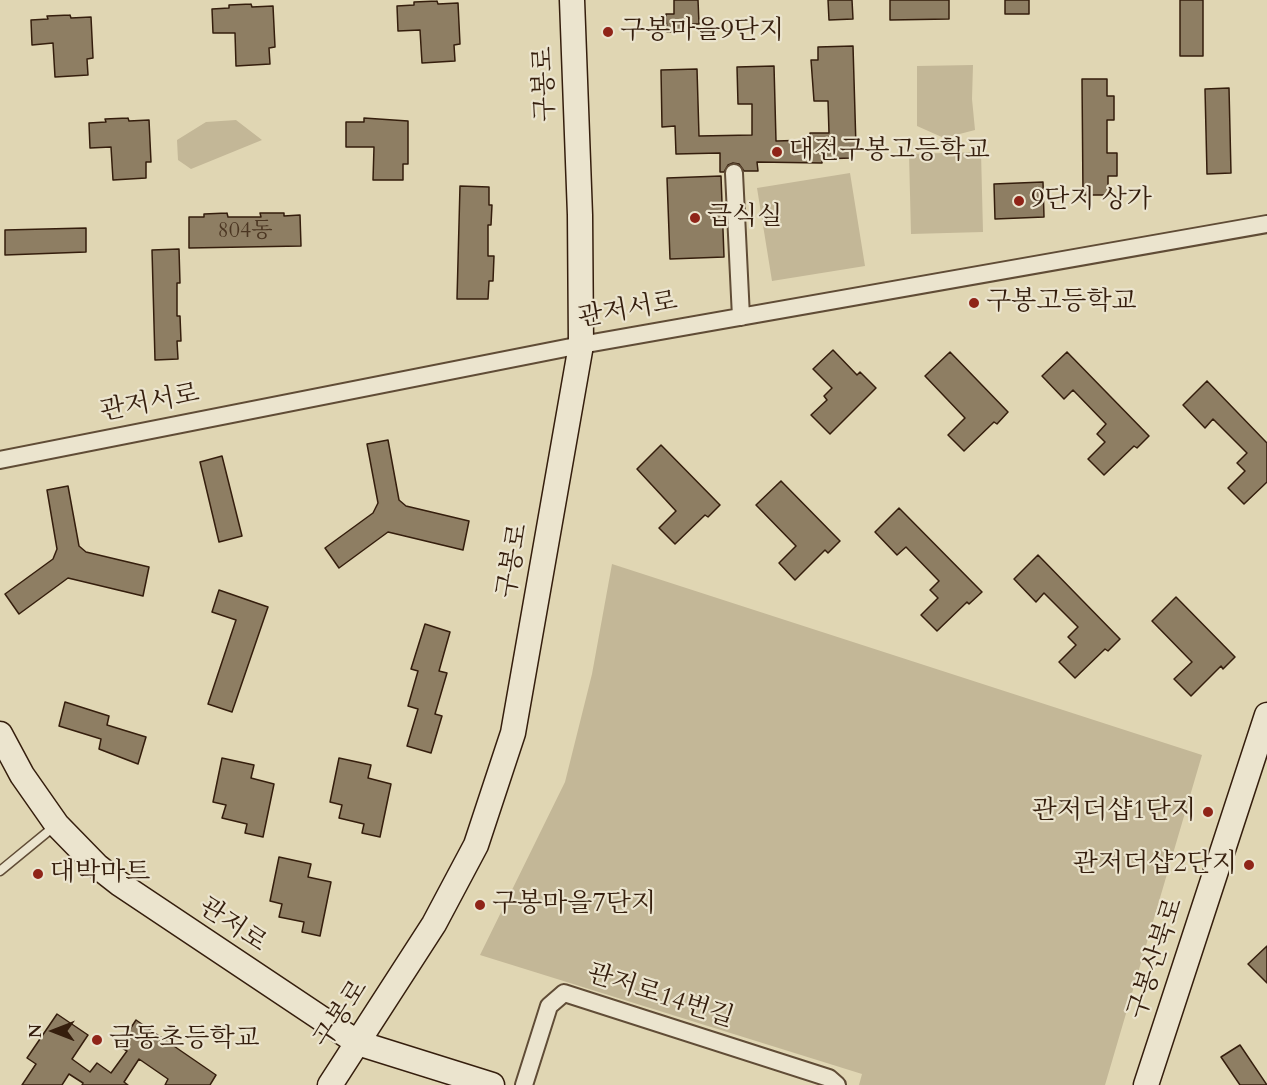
<!DOCTYPE html>
<meta charset="utf-8">
<style>
body{margin:0}
#map{position:relative;width:1267px;height:1085px;overflow:hidden;background:#e0d6b3;font-family:Cardo,serif}
canvas{display:block}
.north{position:absolute;left:24px;top:1001px;width:60px;height:60px;-webkit-text-stroke:4px #ebe4ce;paint-order:stroke;rotate:270deg;font-size:16px;font-weight:700;line-height:24px;text-align:center;color:#351e0d}
.north::after{content:'';display:block;margin:auto;width:21px;height:27px;background:#351e0d;clip-path:polygon(50% 0,100% 100%,50% 72%,0 100%)}
</style>
<div id="map">
<canvas width="1267" height="1085"></canvas>
<div class="north">N</div>
</div>
<script>
const ctx = document.querySelector('canvas').getContext('2d');
ctx.lineJoin = 'round';
function fillPath(path, color) {
  ctx.fillStyle = color;
  ctx.fill(path, 'evenodd');
}
function poly(rows) {
  const path = new Path2D();
  for (const r of rows) {
    path.moveTo(r[0], r[1]);
    for (let i = 2; i < r.length; i += 2) path.lineTo(r[i], r[i + 1]);
  }
  return path;
}
function stroke(path, color, width, dash) {
  ctx.strokeStyle = color;
  ctx.lineWidth = width;
  ctx.lineCap = dash ? 'butt' : 'round';
  ctx.setLineDash(dash || []);
  ctx.stroke(path);
}
function drawText(font, color, halo, rows, align = 'center') {
  ctx.font = font + ' Cardo,"Noto Serif KR",serif';
  ctx.lineWidth = 4.5;
  ctx.setLineDash([]);
  ctx.textBaseline = 'middle';
  ctx.strokeStyle = halo;
  ctx.fillStyle = color;
  for (const [text, x, y, turn = 0] of rows) {
    ctx.save();
    ctx.translate(x, y);
    ctx.rotate((+turn || 0) * Math.PI / 180);
    ctx.textAlign = isNaN(turn) ? turn : align;
    if (halo) ctx.strokeText(text, 0, 0);
    ctx.fillText(text, 0, 0);
    ctx.restore();
  }
}
fillPath(poly([
 [973,65,972,99,975,130,944,138,917,126,917,66],
 [236,120,262,140,191,169,178,160,177,140,206,122],
 [981,152,983,232,911,234,909,154],
 [850,173,865,266,772,281,757,188],
 [612,564,1202,755,1105,1085,859,1085,862,1074,480,955,565,782,592,674]
]), '#c3b797');
const building = poly([
 [674,0,698,0,699,24,690,24,691,31,667,32,666,14,674,14,674,0],
 [828,0,852,0,853,19,829,20,828,0],
 [890,0,949,0,949,19,890,20,890,0],
 [1005,0,1029,0,1029,14,1005,14,1005,0],
 [1180,0,1203,0,1203,56,1180,56,1180,0],
 [437,1,438,4,458,3,460,44,454,45,455,61,422,63,420,30,398,31,397,6,414,5,414,2,437,1],
 [251,4,252,7,273,6,275,47,269,48,270,64,236,66,235,33,213,33,212,9,229,8,229,5,251,4],
 [70,15,71,18,91,17,93,58,87,59,88,75,55,77,53,43,32,45,31,20,48,19,47,16,70,15],
 [853,46,856,147,850,147,851,158,822,159,822,163,757,162,758,171,744,171,739,164,733,163,728,165,724,172,720,172,720,153,676,154,675,126,662,127,661,70,697,69,699,136,752,135,752,104,738,104,737,67,774,66,776,141,810,140,810,133,829,133,828,101,814,101,811,60,818,60,818,47,853,46],
 [1082,79,1107,79,1107,96,1114,96,1114,120,1107,120,1107,153,1117,153,1117,176,1108,176,1108,195,1083,195,1082,79],
 [1229,88,1231,173,1207,174,1205,89,1229,88],
 [128,118,129,121,149,120,151,162,146,162,146,178,113,180,111,147,90,148,89,123,106,122,105,119,128,118],
 [364,118,408,121,408,164,403,164,403,180,373,180,374,147,346,147,346,122,364,122,364,118],
 [721,176,724,257,670,259,667,178,721,176],
 [1043,182,1044,217,995,219,994,184,1043,182],
 [460,186,489,187,489,205,492,205,491,225,488,225,488,256,494,256,493,281,489,281,488,299,457,299,460,186],
 [227,213,228,217,261,217,260,213,284,213,284,216,300,215,301,246,189,248,189,217,204,217,204,214,227,213],
 [86,228,86,252,5,255,5,230,86,228],
 [179,249,180,283,177,283,177,316,180,316,181,341,177,341,178,359,155,360,152,250,179,249],
 [833,350,857,375,860,372,876,388,830,434,811,415,827,400,824,396,832,388,813,369,833,350],
 [950,352,1008,412,997,424,994,422,964,451,948,435,965,418,925,376,950,352],
 [1067,352,1149,436,1137,448,1134,446,1104,475,1088,459,1105,442,1097,434,1106,424,1073,390,1064,399,1042,376,1067,352],
 [1207,381,1267,443,1267,482,1244,504,1228,488,1245,471,1237,463,1247,453,1213,419,1205,428,1183,405,1207,381],
 [388,440,399,500,406,506,469,521,463,550,388,532,339,568,325,548,373,513,378,503,367,444,388,440],
 [661,445,720,505,708,517,705,515,675,544,659,528,676,511,637,469,661,445],
 [222,456,242,536,219,542,200,462,222,456],
 [781,481,840,541,828,553,825,550,795,580,779,563,796,546,756,505,781,481],
 [68,486,79,546,86,552,149,567,143,596,68,578,19,614,5,594,53,559,57,549,47,490,68,486],
 [899,508,982,592,969,604,967,602,937,631,921,615,938,598,930,590,939,581,906,547,897,555,875,532,899,508],
 [1038,555,1120,639,1108,651,1105,649,1075,678,1059,662,1076,645,1068,637,1078,627,1044,593,1036,602,1014,579,1038,555],
 [219,590,268,607,232,712,208,704,236,620,212,612,219,590],
 [1176,597,1235,657,1223,669,1221,666,1191,696,1174,679,1192,662,1152,621,1176,597],
 [425,624,450,632,439,671,447,673,435,714,442,716,431,753,407,746,418,709,408,706,418,671,411,669,425,624],
 [65,702,109,716,107,725,146,737,138,764,99,749,101,739,59,726,65,702],
 [222,758,254,765,251,778,274,784,263,837,245,833,247,824,222,818,226,805,213,802,222,758],
 [339,758,371,765,368,778,391,784,380,837,362,833,364,824,339,818,342,805,330,802,339,758],
 [279,857,311,864,308,877,331,882,320,936,302,932,304,922,279,917,282,904,270,901,279,857],
 [1267,946,1267,983,1248,964,1267,946],
 [57,1014,88,1035,72,1059,90,1072,97,1063,111,1073,127,1051,119,1046,136,1020,216,1075,210,1085,165,1085,168,1079,139,1059,124,1082,128,1085,82,1085,83,1083,69,1074,62,1085,22,1085,36,1064,27,1058,57,1014],
 [1240,1045,1267,1085,1240,1085,1221,1057,1240,1045]
]);
fillPath(building, '#8e7e63');
stroke(building, '#351e0d', 1.5);
const lane = poly([
 [0,871,56,825]
]);
const street = poly([
 [734,173,741,317],
 [0,460,581,345,1267,224],
 [524,1085,549,1006,564,993,829,1078,837,1085]
]);
const secondary = poly([
 [0,734,22,775,57,825,97,866,120,884,358,1043,492,1085],
 [330,1085,434,924,476,845,513,733,581,345,580,215,572,0],
 [1146,1085,1267,715]
]);
stroke(lane, '#604c36', 11);
stroke(street, '#604c36', 20);
stroke(secondary, '#351e0d', 27);
stroke(lane, '#ebe4ce', 8);
stroke(street, '#ebe4ce', 16);
stroke(secondary, '#ebe4ce', 24);
for (const [x, y, r, color] of [
 [608,32,6,"#8f2418"],
 [777,152,6,"#8f2418"],
 [1019,201,6,"#8f2418"],
 [695,218,6,"#8f2418"],
 [974,303,6,"#8f2418"],
 [1208,812,6,"#8f2418"],
 [1249,865,6,"#8f2418"],
 [38,874,6,"#8f2418"],
 [480,905,6,"#8f2418"],
 [97,1040,6,"#8f2418"]
]) {
  const dot = new Path2D();
  dot.arc(x, y, r, 0, 2 * Math.PI);
  ctx.fillStyle = color;
  ctx.fill(dot);
  stroke(dot, '#ebe4ce', 2);
}
drawText('22px', '#4b3622', null, [
 ["804동",245,232]
]);
drawText('26px', '#351e0d', '#ebe4ce', [
 ["구봉마을9단지",620,32],
 ["대전구봉고등학교",789,152],
 ["9단지 상가",1031,201],
 ["급식실",707,218],
 ["구봉고등학교",986,303],
 ["관저더샵1단지",1196,812,"right"],
 ["관저더샵2단지",1237,865,"right"],
 ["대박마트",50,874],
 ["구봉마을7단지",492,905],
 ["금동초등학교",109,1040]
], 'left');
drawText('26px', '#351e0d', '#ebe4ce', [
 ["구봉로",546,84,-92],
 ["관저서로",628,311,-10],
 ["관저서로",150,404,-11],
 ["구봉로",514,561,-80],
 ["관저로",232,926,34],
 ["구봉산북로",1157,959,-72],
 ["관저로14번길",660,997,18],
 ["구봉로",342,1015,-57]
]);
</script>
